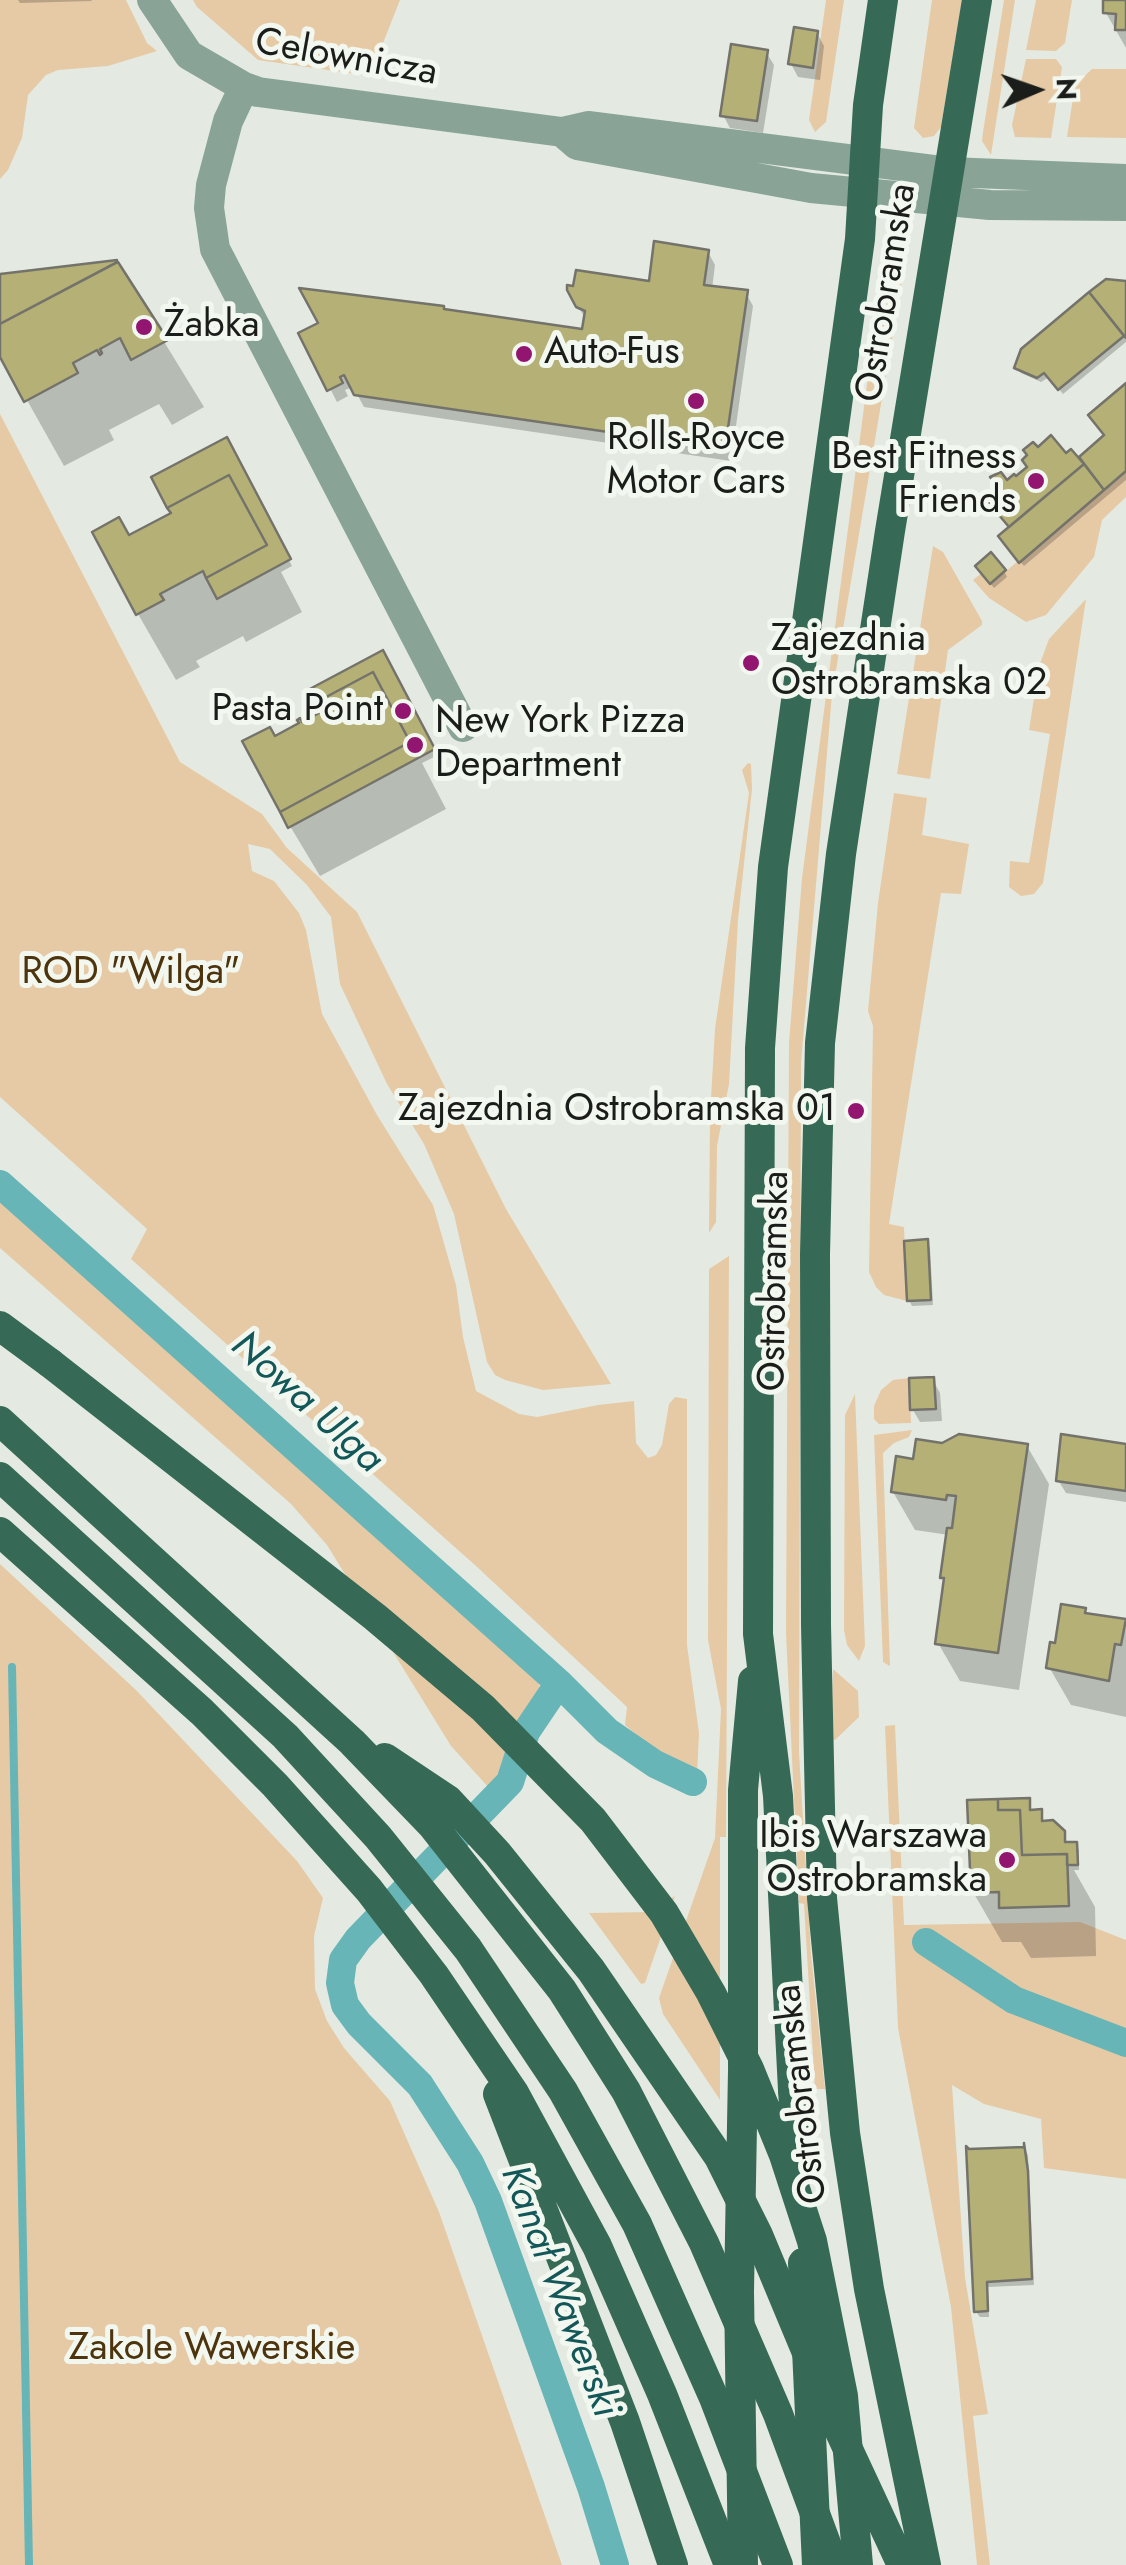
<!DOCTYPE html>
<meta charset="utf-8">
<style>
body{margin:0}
#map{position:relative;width:1126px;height:2565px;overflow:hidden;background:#e4eae2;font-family:Jost,sans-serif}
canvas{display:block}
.north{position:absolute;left:986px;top:40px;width:100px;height:100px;-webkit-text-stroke:8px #f2f7ef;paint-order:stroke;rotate:88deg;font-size:28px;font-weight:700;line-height:40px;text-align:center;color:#1b1d1a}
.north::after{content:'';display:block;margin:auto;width:35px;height:45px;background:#1b1d1a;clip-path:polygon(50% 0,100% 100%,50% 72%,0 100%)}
</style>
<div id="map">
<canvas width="1126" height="2565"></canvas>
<div class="north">N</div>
</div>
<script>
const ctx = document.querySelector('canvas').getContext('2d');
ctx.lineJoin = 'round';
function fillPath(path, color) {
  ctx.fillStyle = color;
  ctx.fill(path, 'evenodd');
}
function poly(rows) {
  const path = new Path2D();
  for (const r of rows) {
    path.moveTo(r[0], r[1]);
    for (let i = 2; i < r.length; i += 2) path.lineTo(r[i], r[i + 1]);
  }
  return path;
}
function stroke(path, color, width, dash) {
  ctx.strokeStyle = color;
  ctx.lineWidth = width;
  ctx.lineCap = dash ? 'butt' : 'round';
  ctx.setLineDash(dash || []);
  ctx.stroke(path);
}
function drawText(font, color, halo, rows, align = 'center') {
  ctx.font = font + ' Jost,sans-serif';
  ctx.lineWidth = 10;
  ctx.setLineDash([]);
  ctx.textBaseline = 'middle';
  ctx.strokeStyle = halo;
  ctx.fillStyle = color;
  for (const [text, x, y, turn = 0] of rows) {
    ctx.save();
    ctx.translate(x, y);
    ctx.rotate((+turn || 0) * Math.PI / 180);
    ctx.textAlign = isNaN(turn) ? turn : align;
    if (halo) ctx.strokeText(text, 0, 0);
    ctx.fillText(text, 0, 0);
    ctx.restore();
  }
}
fillPath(poly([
 [0,0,126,0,147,43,157,51,108,66,58,70,46,75,28,95,22,138,8,170,0,179],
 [193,0,400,0,370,76,258,60,197,7],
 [826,0,844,0,826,122,815,132,809,120],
 [932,0,962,0,941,127,934,136,923,138,914,128],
 [1004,0,1015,0,991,155,982,141,983,132],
 [1036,0,1072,0,1065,43,1056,51,1026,50],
 [1026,59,1056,59,1062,67,1051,138,1015,137,1012,125],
 [1092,69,1126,69,1126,138,1067,137,1075,85],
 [883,263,904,268,832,694,801,1063,799,1752,811,1954,825,2089,815,2089,804,1904,799,1903,786,1633,789,1043,802,878],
 [0,414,180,762,262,814,287,848,357,912,506,1209,611,1384,543,1390,505,1380,495,1375,487,1362,454,1214,424,1144,387,1084,340,984,331,917,307,885,270,849,248,844,252,871,274,881,299,913,306,930,322,1014,377,1115,433,1205,456,1285,463,1337,476,1391,519,1414,537,1417,598,1405,634,1401,636,1443,648,1458,656,1455,662,1445,669,1404,675,1397,687,1399,687,1645,699,1733,697,1775,665,1759,625,1725,627,1707,476,1566,131,1259,147,1229,0,1097],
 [1126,469,1126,497,1102,520,1094,557,1046,615,1026,622,989,598,973,580,988,568,998,578],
 [933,546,943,552,982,621,982,625,948,650,930,779,897,774],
 [1086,599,1043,883,1034,894,1021,896,1009,887,1010,861,1029,863,1050,734,1029,730,1039,666,1049,639],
 [748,763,751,764,752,789,738,920,729,1084,717,1146,716,1222,709,1233,710,1116,715,1029,749,793,742,770],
 [894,793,927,798,922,835,969,844,961,894,941,893,889,1224,904,1227,907,1301,884,1295,876,1287,869,1272,873,1026,868,1011,878,903],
 [0,1195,366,1529,492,1640,538,1676,540,1691,527,1722,505,1773,490,1789,451,1746,327,1545,291,1504,0,1248],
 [729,1256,726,1837,720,1837,720,2100,663,2014,659,1998,715,1838,721,1709,708,1640,709,1269],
 [909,1378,911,1423,879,1424,874,1419,874,1406,881,1390,893,1380],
 [855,1394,865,1646,859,1661,847,1645,844,1630,845,1415],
 [912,1430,909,1437,894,1443,883,1453,890,1666,883,1662,874,1435],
 [0,1564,136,1690,297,1861,323,1898,314,1936,315,1989,327,2021,344,2048,390,2101,439,2212,562,2565,0,2565],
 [833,1669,858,1691,859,1717,835,1740,831,1739],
 [895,1725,904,1925,1080,1922,1126,1940,1126,2179,1044,2168,1041,2119,984,2104,952,2085,965,2278,988,2414,973,2416,990,2565,977,2565,951,2307,898,2028,885,1726],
 [675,1896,645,1983,641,1984,589,1913,650,1912]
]), '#e6caa5');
fillPath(poly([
 [18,0,91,0,92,1,20,3],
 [1106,0,1126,0,1126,48,1106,13],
 [817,33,824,46,820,80,798,77,791,64],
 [766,52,774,65,763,133,730,128,723,115],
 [708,252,715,265,712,289,746,293,753,306,731,461,364,407,353,387,345,390,348,396,337,402,302,334,444,311,584,332,586,320,569,290,651,283],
 [119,262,121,267,119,268,204,407,172,425,159,404,109,430,114,440,64,466,0,352,0,277],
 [1107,281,1126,285,1126,342,1063,394,1049,377,1041,382,1021,373,1017,367,1023,350],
 [1126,386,1126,480,1024,566,1004,542,1010,529,990,501,1029,468,1037,450,1066,457,1087,467,1107,436],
 [226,440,292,566,281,572,302,612,246,642,243,636,196,661,200,667,176,680,138,614,129,538,174,514],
 [1004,571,1007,577,994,588,981,572],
 [382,654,436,756,422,763,446,809,320,876,290,826,274,739,322,714],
 [927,1242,930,1248,933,1305,912,1306,909,1300],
 [933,1380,940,1393,942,1421,920,1422,913,1410],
 [943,1445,1027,1446,1049,1484,1019,1690,960,1681,938,1643,949,1535,915,1530,893,1492,915,1462],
 [1126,1446,1126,1502,1066,1493,1058,1480],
 [1085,1611,1088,1616,1124,1622,1126,1625,1126,1717,1071,1705,1049,1667,1057,1646],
 [1028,1801,1032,1812,1040,1812,1044,1823,1063,1833,1067,1845,1076,1845,1079,1850,1079,1870,1074,1870,1095,1907,1096,1956,1031,1958,1021,1942,1002,1942,973,1892],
 [1025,2149,1028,2155,1034,2285,988,2287,989,2317,980,2317,976,2312]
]), '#0003');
stroke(poly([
 [12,1667,29,2565]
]), '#67b5b6', 8);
stroke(poly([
 [0,1184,559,1683,607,1731,655,1764,693,1782],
 [559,1683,526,1732,510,1782,358,1939,343,1960,340,1983,345,2005,359,2024,420,2085,470,2163,488,2201,591,2487,615,2565],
 [926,1942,1014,2000,1126,2043]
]), '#67b5b6', 28);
const building = poly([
 [1103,0,1126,0,1126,30,1115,30,1116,14,1103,13,1103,0],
 [794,27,818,31,813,68,788,64,794,27],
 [731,44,768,50,757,121,720,116,731,44],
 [654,241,709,250,704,285,748,290,725,449,354,395,344,375,340,377,343,383,327,391,298,333,318,323,299,288,444,306,444,309,582,329,585,311,576,307,567,290,567,285,573,286,576,270,649,281,654,241],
 [117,260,117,262,0,324,0,274,117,260],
 [118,262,168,340,131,360,120,338,100,349,102,353,100,355,97,350,73,363,78,373,24,402,0,357,0,324,118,262],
 [1106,279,1126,281,1126,338,1089,292,1106,279],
 [1089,292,1124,336,1058,390,1044,373,1037,378,1014,368,1021,349,1089,292],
 [1126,383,1126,471,1104,490,1079,457,1104,435,1088,415,1126,383],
 [1051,435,1066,453,1071,449,1084,464,1009,527,987,501,996,483,990,477,1001,472,1007,480,1014,474,1016,476,1027,467,1022,460,1027,455,1023,450,1033,442,1038,447,1051,435],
 [227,437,291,559,217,599,206,578,267,545,229,475,167,508,151,477,227,437],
 [1084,464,1104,490,1019,563,998,536,1084,464],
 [229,475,267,545,206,578,203,571,160,594,164,600,136,615,92,532,119,517,129,535,171,513,167,508,229,475],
 [991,552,1006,570,990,584,975,566,991,552],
 [383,650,435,749,288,828,280,812,410,742,373,672,313,704,306,691,383,650],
 [373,672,410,742,280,812,242,741,270,727,275,736,299,723,297,720,300,718,302,722,319,713,313,704,373,672],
 [928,1239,931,1300,907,1301,904,1241,928,1239],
 [934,1377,936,1409,910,1410,909,1378,934,1377],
 [959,1434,1028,1444,998,1653,935,1644,944,1578,940,1578,947,1528,952,1528,956,1496,947,1495,946,1500,891,1492,896,1456,913,1459,916,1439,942,1443,959,1434],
 [1061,1434,1126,1444,1126,1491,1056,1481,1061,1434],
 [1061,1604,1086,1608,1085,1613,1126,1619,1121,1645,1115,1644,1109,1681,1046,1668,1050,1642,1055,1643,1061,1604],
 [1030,1798,1030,1810,1042,1809,1042,1821,1053,1820,1065,1831,1065,1842,1077,1842,1078,1865,1067,1865,1067,1854,1022,1855,1020,1810,998,1810,998,1799,1030,1798],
 [998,1799,998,1810,1020,1810,1022,1855,1067,1854,1069,1906,999,1908,999,1892,971,1893,967,1800,998,1799],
 [1024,2143,1028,2171,1032,2279,987,2282,988,2311,974,2312,966,2146,969,2149,1024,2147,1024,2143]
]);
fillPath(building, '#b4b076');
stroke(building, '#74736b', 2.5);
stroke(poly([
 [152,0,189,55,244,87,258,92,562,132,588,126,949,172,1126,179],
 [244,87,228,121,211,185,209,208,215,249,463,727],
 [562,132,577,145,811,188,990,205,1126,206]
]), '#89a497', 30);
stroke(poly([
 [0,1326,50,1363],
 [0,1421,352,1742,432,1825,562,1990,626,2091,704,2243,778,2414,834,2565],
 [0,1477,285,1736,378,1837,468,1949,563,2091,637,2224,714,2398,778,2565],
 [0,1532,202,1712,275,1785,369,1890,434,1975,514,2093,597,2246,662,2394,729,2565],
 [385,1758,448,1800,497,1853,591,1970,719,2157,758,2235,840,2432,902,2565],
 [743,2065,743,1790,753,1681],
 [793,2090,778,1796,758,1634,760,1048,773,867,860,239,868,105,883,0],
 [498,2094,625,2422,673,2565],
 [926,2565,869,2289,845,2133,822,1898,816,1625,815,1254,820,1043,841,854,890,531,977,0]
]), '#366a56', 30);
stroke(poly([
 [50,1363,375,1617,483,1708,593,1820,664,1913,711,1993,749,2069,784,2155,812,2241,843,2396,858,2565],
 [743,2070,739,2291,743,2565],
 [793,2090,798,2167],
 [803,2263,817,2565]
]), '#366a56', 30);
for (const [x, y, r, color] of [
 [144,327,10,"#921570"],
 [524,354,10,"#921570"],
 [696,401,10,"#921570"],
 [1036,481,10,"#921570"],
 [751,663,10,"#921570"],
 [403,711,10,"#921570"],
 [415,745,10,"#921570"],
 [856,1111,10,"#921570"],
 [1007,1860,10,"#921570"]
]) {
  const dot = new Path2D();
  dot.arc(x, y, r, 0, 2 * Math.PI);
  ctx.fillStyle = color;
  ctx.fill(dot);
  stroke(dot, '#f2f7ef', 4);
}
drawText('38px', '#1b1d1a', '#f2f7ef', [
 ["Celownicza",346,59,10],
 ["Ostrobramska",888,293,-81],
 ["Ostrobramska",776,1281,-89],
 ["Ostrobramska",803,2094,-97]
]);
drawText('38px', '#1b1d1a', '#f2f7ef', [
 ["Żabka",164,327],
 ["Auto-Fus",544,354],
 ["Rolls-Royce",696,440,"center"],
 ["Motor Cars",696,484,"center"],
 ["Best Fitness",1016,459,"right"],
 ["Friends",1016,503,"right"],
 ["Zajezdnia",771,641],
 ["Ostrobramska 02",771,685],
 ["Pasta Point",383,711,"right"],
 ["New York Pizza",435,723],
 ["Department",435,767],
 ["Zajezdnia Ostrobramska 01",836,1111,"right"],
 ["Ibis Warszawa",987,1838,"right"],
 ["Ostrobramska",987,1882,"right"]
], 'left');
drawText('38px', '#4d340c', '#f2f7ef', [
 ["ROD \"Wilga\"",131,974],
 ["Zakole Wawerskie",212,2350]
]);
drawText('italic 40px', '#135758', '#f2f7ef', [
 ["Nowa Ulga",306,1404,42],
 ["Kanał Wawerski",558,2292,69]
]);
</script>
